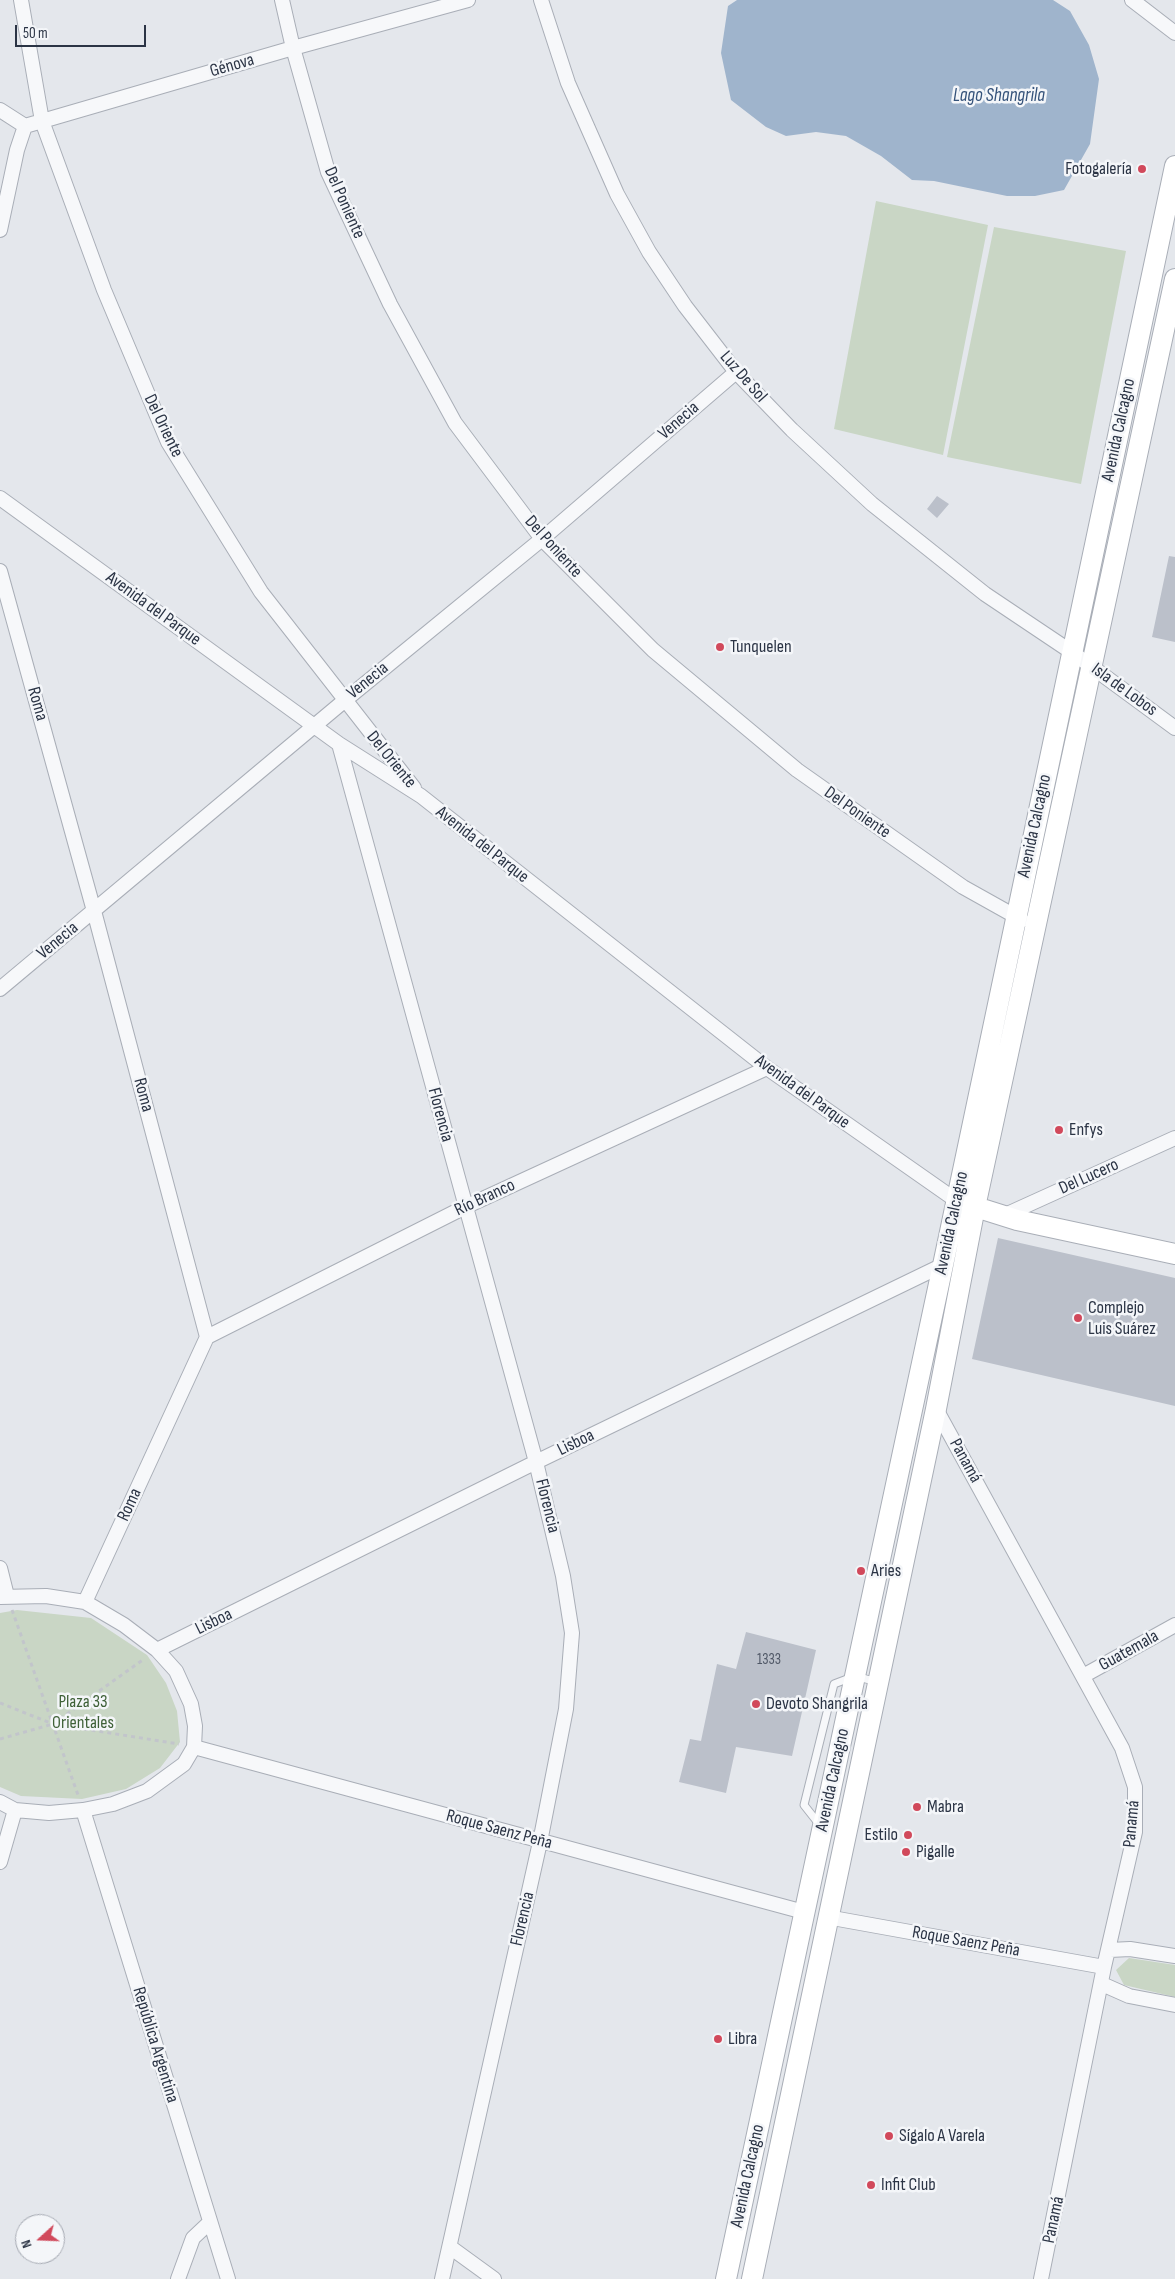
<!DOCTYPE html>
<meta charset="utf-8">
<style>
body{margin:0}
#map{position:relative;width:1175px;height:2279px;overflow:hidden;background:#e4e7ec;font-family:"Sofia Sans Condensed",sans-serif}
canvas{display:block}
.north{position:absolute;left:15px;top:2214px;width:50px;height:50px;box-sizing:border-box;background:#f4f6f9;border:1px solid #a4a8b1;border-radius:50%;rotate:250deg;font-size:14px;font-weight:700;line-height:20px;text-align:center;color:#2b3445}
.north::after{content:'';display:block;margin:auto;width:18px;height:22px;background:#d1495b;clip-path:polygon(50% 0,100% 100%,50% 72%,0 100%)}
.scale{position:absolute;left:15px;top:25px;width:131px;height:22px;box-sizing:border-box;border:2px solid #2b3445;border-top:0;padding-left:6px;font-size:15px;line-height:18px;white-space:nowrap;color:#2b3445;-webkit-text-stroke:4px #f4f6f9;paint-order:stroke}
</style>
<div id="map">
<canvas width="1175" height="2279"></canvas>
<div class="north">N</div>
<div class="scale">50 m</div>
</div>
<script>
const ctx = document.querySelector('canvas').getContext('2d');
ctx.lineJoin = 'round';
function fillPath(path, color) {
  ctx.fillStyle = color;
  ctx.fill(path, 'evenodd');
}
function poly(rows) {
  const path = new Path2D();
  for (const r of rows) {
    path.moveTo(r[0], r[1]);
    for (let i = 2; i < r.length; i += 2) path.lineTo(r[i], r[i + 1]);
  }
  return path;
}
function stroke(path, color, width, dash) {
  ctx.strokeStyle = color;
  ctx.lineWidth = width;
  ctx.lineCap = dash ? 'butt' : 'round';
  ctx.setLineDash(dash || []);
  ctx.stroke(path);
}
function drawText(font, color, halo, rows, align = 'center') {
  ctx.font = font + ' "Sofia Sans Condensed",sans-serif';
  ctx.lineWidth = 5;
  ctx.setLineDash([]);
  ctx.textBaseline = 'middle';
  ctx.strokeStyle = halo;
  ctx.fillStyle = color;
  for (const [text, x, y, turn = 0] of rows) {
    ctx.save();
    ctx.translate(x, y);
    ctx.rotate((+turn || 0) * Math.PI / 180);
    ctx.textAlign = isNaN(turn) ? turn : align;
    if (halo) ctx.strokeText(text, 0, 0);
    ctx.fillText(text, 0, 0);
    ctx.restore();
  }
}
fillPath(poly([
 [876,201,988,225,943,455,834,429],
 [994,227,1126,251,1081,484,947,457],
 [17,1610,91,1618,147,1655,166,1683,177,1711,180,1742,160,1768,126,1789,82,1799,21,1796,0,1787,0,1613],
 [1129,1958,1175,1965,1175,1997,1124,1985,1116,1970]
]), '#c9d6c5');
fillPath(poly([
 [737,0,1053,0,1070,11,1089,45,1099,79,1090,144,1064,190,1035,196,1007,196,934,181,912,180,881,156,846,136,816,132,786,136,766,127,731,100,721,53,728,6]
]), '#9fb4cc');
fillPath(poly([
 [937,496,949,504,937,518,927,509],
 [1169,556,1175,557,1175,642,1152,637],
 [998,1238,1175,1278,1175,1406,972,1359],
 [746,1632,816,1650,792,1756,736,1747,726,1793,679,1782,690,1739,701,1741,717,1664,736,1669]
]), '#bbc0ca');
const lane = poly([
 [819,1824,804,1805,834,1684,855,1676,877,1682]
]);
const street = poly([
 [21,0,42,121,104,290,168,442,261,592,414,788],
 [282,0,293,48,328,172,390,304,455,423,542,539,653,650,797,770,963,887,1022,920],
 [541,0,568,83,617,194,649,252,685,306,736,372,792,430,872,504,985,594,1073,653,1175,728],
 [1132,0,1175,33],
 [0,110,25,126],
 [25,126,293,48,468,0],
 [0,230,17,150,25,126],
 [0,498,339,744,421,796,767,1068,957,1201],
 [0,571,94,911,207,1337,85,1602],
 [339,744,536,1462,563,1576,572,1633,566,1709,540,1842,442,2279],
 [0,989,344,701,542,539,736,372],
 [1003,1216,1175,1138],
 [207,1337,465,1207,767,1068],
 [936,1409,1122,1748,1135,1787,1135,1832,1104,1967,1041,2279],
 [0,1568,7,1596],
 [0,1597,46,1596,85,1602,124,1625,157,1650,176,1671,191,1704,195,1726,194,1747,184,1764,147,1791,113,1804,83,1810,49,1813,15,1810,0,1802],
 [157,1650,536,1462,943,1265],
 [1083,1676,1175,1625],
 [194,1747,804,1912],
 [83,1810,228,2279],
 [0,1862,15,1810],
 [827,1917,1104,1967],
 [1110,1950,1130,1949,1175,1956],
 [1102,1984,1129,1996,1175,2005],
 [450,2247,494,2279],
 [178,2279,193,2238,210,2222]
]);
const secondary = poly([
 [963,1203,1017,1220,1175,1254],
 [726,2279,943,1265,1175,166],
 [752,2279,936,1409,975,1207,1175,279]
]);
stroke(lane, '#a9aeb7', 9);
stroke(street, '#a9aeb7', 16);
stroke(secondary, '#a9aeb7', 22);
stroke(poly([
 [12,1610,78,1795],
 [0,1703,53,1724,179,1744],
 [0,1739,53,1724,144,1659]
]), '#c2c5cb', 3, [4, 4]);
stroke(lane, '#f7f8fa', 7);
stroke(street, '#f7f8fa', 14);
stroke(secondary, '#fff', 20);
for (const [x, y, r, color] of [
 [1142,169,5,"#d1495b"],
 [720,647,5,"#d1495b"],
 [1059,1130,5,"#d1495b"],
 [1078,1318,5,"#d1495b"],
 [861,1571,5,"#d1495b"],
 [756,1704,5,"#d1495b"],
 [917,1807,5,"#d1495b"],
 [908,1835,5,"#d1495b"],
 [906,1852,5,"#d1495b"],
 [718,2039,5,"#d1495b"],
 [889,2136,5,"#d1495b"],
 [871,2185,5,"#d1495b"]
]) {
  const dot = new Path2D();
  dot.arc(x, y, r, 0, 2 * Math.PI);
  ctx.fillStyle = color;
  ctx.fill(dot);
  stroke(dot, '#f4f6f9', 2);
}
drawText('15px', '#4f5766', null, [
 ["1333",769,1660]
]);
drawText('18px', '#2b3445', '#f4f6f9', [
 ["Génova",232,66,-16],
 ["Del Poniente",344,203,66],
 ["Luz De Sol",743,377,49],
 ["Venecia",679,421,-41],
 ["Del Oriente",163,426,64],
 ["Avenida Calcagno",1119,430,-78],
 ["Del Poniente",553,547,48],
 ["Avenida del Parque",153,609,36],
 ["Venecia",368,681,-39],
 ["Isla de Lobos",1124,690,36],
 ["Roma",37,704,74],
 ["Del Oriente",391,760,51],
 ["Del Poniente",857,813,35],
 ["Avenida Calcagno",1035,826,-78],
 ["Avenida del Parque",482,845,38],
 ["Venecia",58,941,-40],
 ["Avenida del Parque",802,1092,36],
 ["Roma",143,1095,75],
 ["Florencia",440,1115,75],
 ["Del Lucero",1089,1177,-24],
 ["Río Branco",485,1198,-25],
 ["Avenida Calcagno",952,1223,-78],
 ["Lisboa",576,1443,-26],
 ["Panamá",965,1461,61],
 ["Roma",130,1505,-65],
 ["Florencia",547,1506,76],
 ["Lisboa",214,1622,-26],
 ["Guatemala",1129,1651,-29],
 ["Avenida Calcagno",833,1780,-78],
 ["Panamá",1132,1824,-85],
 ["Roque Saenz Peña",499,1830,15],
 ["Florencia",523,1919,-77],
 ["Roque Saenz Peña",966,1942,10],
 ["República Argentina",155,2045,73],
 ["Avenida Calcagno",748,2176,-78],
 ["Panamá",1054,2220,-78]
]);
drawText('18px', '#2b3445', '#f4f6f9', [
 ["Fotogalería",1132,169,"right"],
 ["Tunquelen",730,647],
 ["Enfys",1069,1130],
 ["Complejo",1088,1308],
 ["Luis Suárez",1088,1329],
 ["Aries",871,1571],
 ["Devoto Shangrila",766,1704],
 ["Mabra",927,1807],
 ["Estilo",898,1835,"right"],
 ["Pigalle",916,1852],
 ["Libra",728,2039],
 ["Sígalo A Varela",899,2136],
 ["Infit Club",881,2185]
], 'left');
drawText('18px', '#3f6138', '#f4f6f9', [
 ["Plaza 33",83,1702],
 ["Orientales",83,1723]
]);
drawText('italic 19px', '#34527a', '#f4f6f9', [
 ["Lago Shangrila",999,96]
]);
</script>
